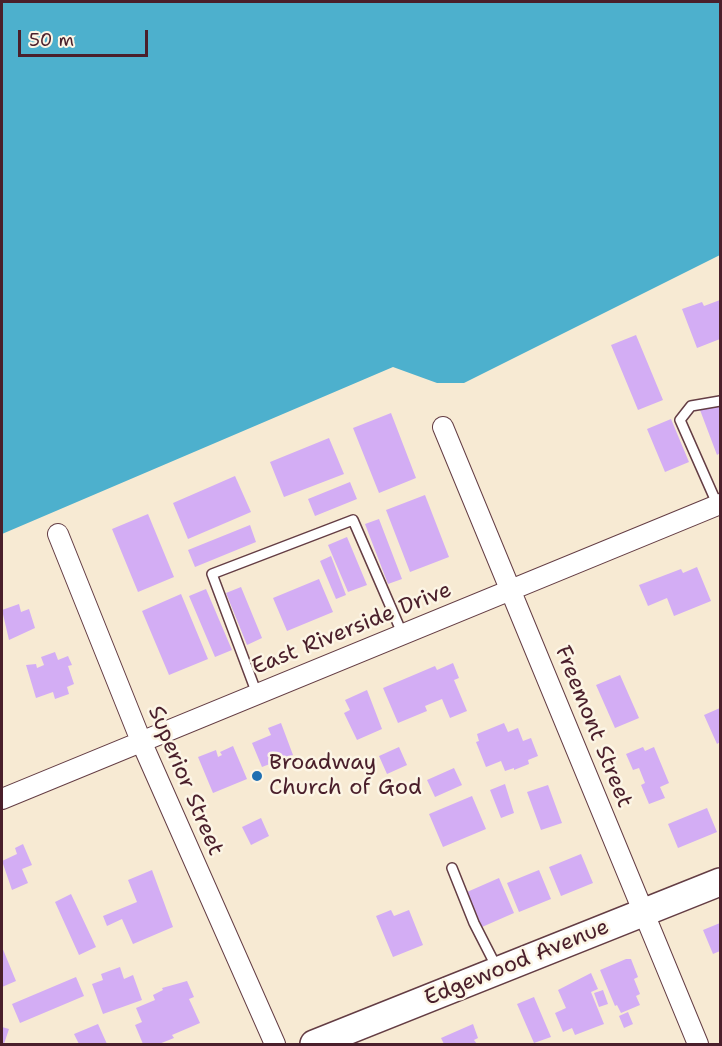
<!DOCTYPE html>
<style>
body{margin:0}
#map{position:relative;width:722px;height:1046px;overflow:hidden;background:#f7ead3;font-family:"Shantell Sans",sans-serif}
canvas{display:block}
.frame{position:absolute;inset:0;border:3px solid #4a1f2b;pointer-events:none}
.scale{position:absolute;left:18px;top:30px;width:130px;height:27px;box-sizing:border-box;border:3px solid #4a1f2b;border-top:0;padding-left:8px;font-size:18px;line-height:21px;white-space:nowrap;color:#4a1f2b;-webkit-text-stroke:4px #fcf5e5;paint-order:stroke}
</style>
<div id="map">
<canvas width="722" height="1046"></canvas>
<div class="frame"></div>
<div class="scale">50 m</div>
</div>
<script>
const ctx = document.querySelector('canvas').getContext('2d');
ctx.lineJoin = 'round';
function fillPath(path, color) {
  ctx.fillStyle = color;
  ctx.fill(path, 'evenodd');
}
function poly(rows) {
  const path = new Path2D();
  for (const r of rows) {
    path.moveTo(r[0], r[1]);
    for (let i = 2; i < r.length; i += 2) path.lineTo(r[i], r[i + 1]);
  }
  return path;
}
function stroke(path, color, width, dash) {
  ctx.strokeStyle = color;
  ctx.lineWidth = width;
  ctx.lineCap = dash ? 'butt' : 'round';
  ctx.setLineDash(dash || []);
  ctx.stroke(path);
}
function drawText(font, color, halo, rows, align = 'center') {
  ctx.font = font + ' "Shantell Sans",sans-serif';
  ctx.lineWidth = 5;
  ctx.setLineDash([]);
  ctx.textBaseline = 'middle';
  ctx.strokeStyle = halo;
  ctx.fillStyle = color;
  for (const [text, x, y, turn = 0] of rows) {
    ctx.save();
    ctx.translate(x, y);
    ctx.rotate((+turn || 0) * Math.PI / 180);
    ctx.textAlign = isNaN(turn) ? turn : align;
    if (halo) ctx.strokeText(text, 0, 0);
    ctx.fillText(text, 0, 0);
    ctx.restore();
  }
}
fillPath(poly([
 [2,2,720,2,720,255,464,383,437,383,393,367,2,534]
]), '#4db0cd');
fillPath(poly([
 [720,300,720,339,697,348,682,309,702,302,704,306],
 [636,335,663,400,638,410,611,345],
 [720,402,720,453,717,455,700,410],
 [391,413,416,478,379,493,353,428],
 [671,419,689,462,665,472,647,429],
 [329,438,344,474,284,497,270,462],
 [235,476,251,512,188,539,173,503],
 [350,482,357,499,315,516,308,499],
 [425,495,449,557,410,572,386,510],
 [148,514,174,577,138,592,112,529],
 [379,519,402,579,388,584,365,524],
 [250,525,256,542,195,567,188,550],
 [347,537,367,585,348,592,328,545],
 [331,556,346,595,336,599,320,561],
 [697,567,711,601,674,616,667,598,648,606,639,585,681,569,683,573],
 [319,579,333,612,287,631,273,598],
 [241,587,262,638,247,645,226,593],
 [206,589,232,650,215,657,189,596],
 [181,594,208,659,169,675,142,611],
 [19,604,21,612,29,609,35,628,9,640,2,610],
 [55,652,58,660,68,656,72,665,68,666,74,684,67,687,69,694,55,699,53,692,36,698,26,665,36,664,37,668,44,665,41,657],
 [453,663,459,678,454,680,467,711,450,718,442,699,425,706,427,711,398,723,383,688,435,666,437,670],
 [620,675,639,718,615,728,596,685],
 [367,690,382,729,357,740,344,713,350,710,345,700],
 [720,708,720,742,717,744,704,715],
 [281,723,293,755,262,767,252,743,271,735,268,728],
 [504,723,508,732,518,728,523,741,531,738,538,756,528,760,529,764,514,770,514,768,505,771,501,761,486,767,476,742,479,741,477,734],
 [233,746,247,779,213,793,198,757,216,750,218,757,222,755,220,752],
 [399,747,407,765,387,774,379,756],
 [643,747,645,751,654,747,669,783,660,787,665,798,649,804,641,785,645,783,639,768,633,770,626,754],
 [454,768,462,785,435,797,427,780],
 [505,784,514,813,501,818,490,790],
 [548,785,562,823,541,830,527,792],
 [472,796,486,829,443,847,429,814],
 [707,808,717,832,678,848,668,824],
 [261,818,269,836,251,845,242,827],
 [23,844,32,865,22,869,28,883,12,890,2,861,17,854,15,848],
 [581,854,593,883,561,896,549,867],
 [152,870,173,927,133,944,122,919,107,926,103,916,137,902,128,880],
 [539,870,551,899,519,912,507,883],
 [499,878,514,913,482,927,467,892],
 [71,894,96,947,79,955,55,902],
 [391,910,394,916,409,910,423,945,393,957,376,916],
 [720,923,720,951,713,954,703,930],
 [2,947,16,981,2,987],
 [626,959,631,959,638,977,634,979,640,994,636,996,640,1005,621,1013,617,1005,615,1006,600,970],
 [120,967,124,979,133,975,142,1000,103,1014,92,984,103,980,101,974],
 [591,973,598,989,591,992,604,1024,575,1035,572,1028,563,1032,555,1013,566,1008,558,990],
 [76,977,84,996,20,1023,12,1004],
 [187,981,194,997,189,999,200,1023,172,1035,174,1038,159,1044,143,1044,135,1025,142,1022,136,1008,155,1000,153,995,163,990,162,988],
 [603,990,608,1004,599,1007,594,993],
 [534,997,551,1037,534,1043,517,1004],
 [628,1012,633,1024,624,1028,619,1016],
 [98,1024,107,1044,79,1044,74,1034],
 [473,1024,478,1038,474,1040,477,1044,444,1044,441,1038],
 [2,1027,9,1029,4,1044,2,1044]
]), '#d3adf4');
const lane = poly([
 [718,506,680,420,691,406,720,401],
 [257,694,212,574,353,520,402,633],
 [452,868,474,923,497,968]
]);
const street = poly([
 [443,427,698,1044],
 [58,534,141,741,275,1044],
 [2,799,720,504]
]);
const secondary = poly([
 [314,1044,720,882]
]);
stroke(lane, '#643d44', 12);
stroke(street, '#643d44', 22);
stroke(secondary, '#643d44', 30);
stroke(lane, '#fff', 9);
stroke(street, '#fff', 20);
stroke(secondary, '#fff', 27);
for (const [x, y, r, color] of [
 [257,776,6,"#1f6fb2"]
]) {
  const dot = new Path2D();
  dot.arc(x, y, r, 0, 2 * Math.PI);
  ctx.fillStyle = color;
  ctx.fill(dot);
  stroke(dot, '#fcf5e5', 2);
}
drawText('22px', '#4a1f2b', '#fcf5e5', [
 ["East Riverside Drive",352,629,-22],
 ["Freemont Street",593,727,68],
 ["Superior Street",185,781,67],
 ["Edgewood Avenue",517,963,-22]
]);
drawText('22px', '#4a1f2b', '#fcf5e5', [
 ["Broadway",269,763],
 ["Church of God",269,788]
], 'left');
</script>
